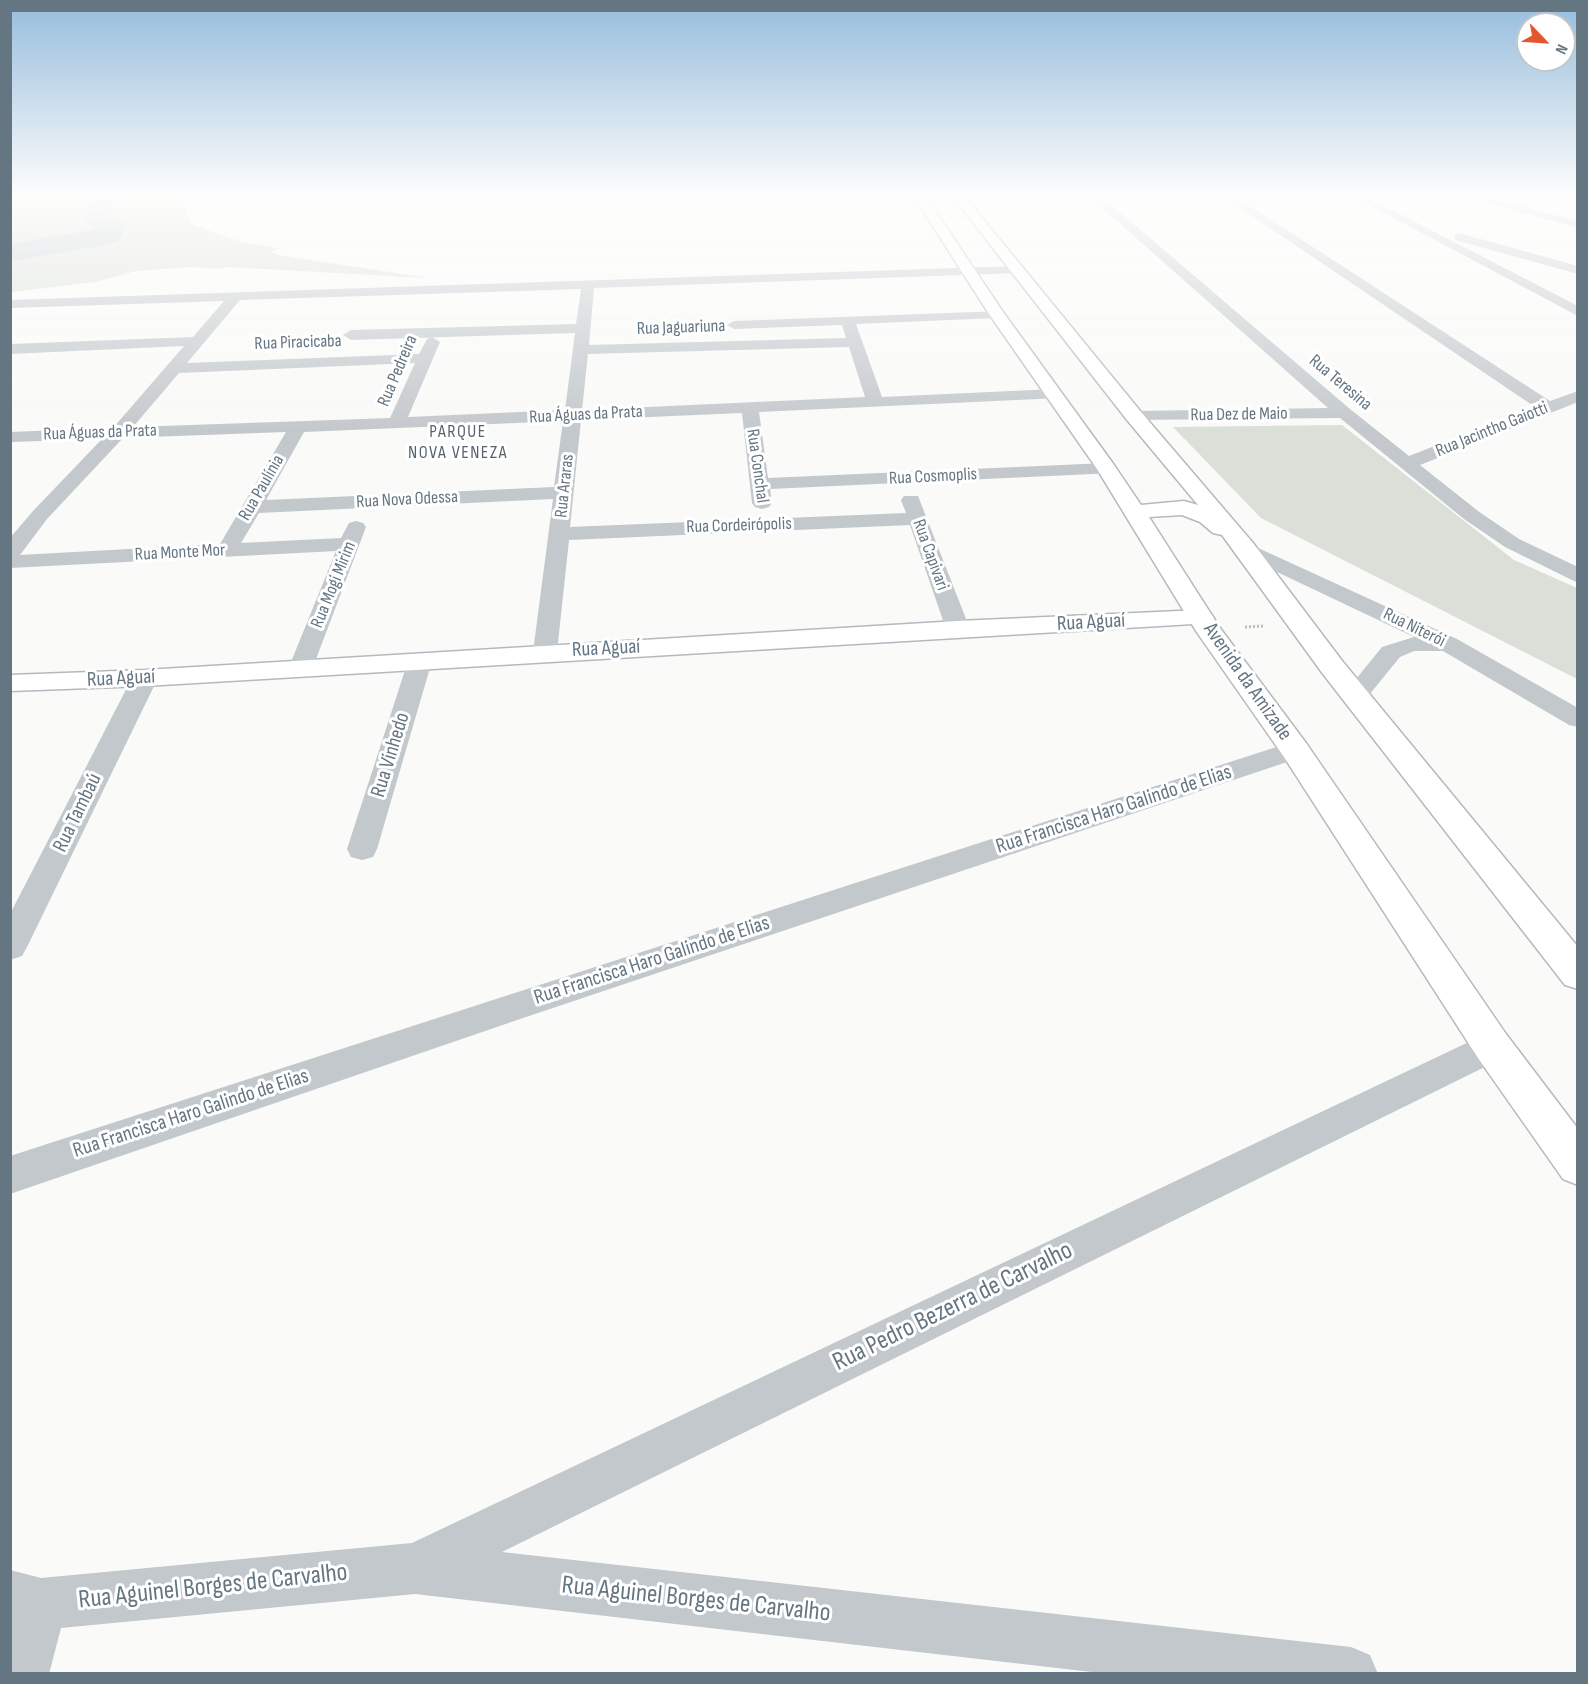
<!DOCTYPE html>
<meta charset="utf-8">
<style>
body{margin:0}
#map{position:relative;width:1588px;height:1684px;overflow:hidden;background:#fafaf8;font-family:"Sofia Sans Condensed",sans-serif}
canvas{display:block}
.frame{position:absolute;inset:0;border:12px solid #657683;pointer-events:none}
.north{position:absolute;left:1516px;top:12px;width:60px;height:60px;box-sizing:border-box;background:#fff;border:2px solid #c1c8cd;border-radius:50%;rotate:115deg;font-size:16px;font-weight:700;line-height:24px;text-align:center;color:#657683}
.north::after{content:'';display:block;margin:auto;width:21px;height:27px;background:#e4572e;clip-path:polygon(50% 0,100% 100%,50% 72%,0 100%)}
</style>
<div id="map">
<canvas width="1588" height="1684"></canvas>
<div class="frame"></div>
<div class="north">N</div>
</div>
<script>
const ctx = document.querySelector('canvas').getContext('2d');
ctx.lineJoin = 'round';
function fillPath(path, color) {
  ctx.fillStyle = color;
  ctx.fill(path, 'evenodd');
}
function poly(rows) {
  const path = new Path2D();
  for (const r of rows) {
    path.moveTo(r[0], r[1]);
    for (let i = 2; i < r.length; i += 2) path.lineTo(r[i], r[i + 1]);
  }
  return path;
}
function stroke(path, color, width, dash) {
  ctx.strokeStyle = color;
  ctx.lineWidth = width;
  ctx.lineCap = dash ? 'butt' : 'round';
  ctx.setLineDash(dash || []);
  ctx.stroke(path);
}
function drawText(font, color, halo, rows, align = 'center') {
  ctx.font = font + ' "Sofia Sans Condensed",sans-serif';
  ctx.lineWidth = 6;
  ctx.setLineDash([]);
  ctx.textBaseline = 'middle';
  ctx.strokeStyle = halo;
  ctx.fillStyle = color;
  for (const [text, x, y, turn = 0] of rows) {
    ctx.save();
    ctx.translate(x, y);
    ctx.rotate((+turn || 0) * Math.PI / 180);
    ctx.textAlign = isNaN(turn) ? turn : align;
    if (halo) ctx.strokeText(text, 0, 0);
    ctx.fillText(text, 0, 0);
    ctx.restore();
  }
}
fillPath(poly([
 [11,197,186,197,186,212,191,224,242,242,273,247,277,249,270,252,279,255,427,278,227,267,219,269,191,267,136,271,95,282,11,292],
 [1342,425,1514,560,1577,588,1577,679,1261,518,1173,427]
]), '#dadfd7');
fillPath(poly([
 [96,197,123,197,112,209,111,215,122,221,126,227,120,240,94,247,10,261,10,244,98,229,88,224,84,218,87,207,96,197]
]), '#bbc7cb');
const secondary = poly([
 [1201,610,1210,613,1214,618,1210,623,145,686,10,691,10,675,145,670,958,621,1201,610]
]);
const primary = poly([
 [914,197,926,197,1003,312,1114,465,1141,505,1184,501,1198,505,1127,420,953,197,965,197,1141,412,1253,543,1343,662,1578,947,1578,989,1565,985,1323,674,1222,535,1213,533,1200,522,1182,515,1149,517,1220,628,1306,743,1506,1034,1578,1129,1578,1185,1563,1179,1478,1058,1284,757,1196,631,1097,469,989,314,914,197]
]);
stroke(secondary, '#b3babf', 3);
stroke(primary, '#b5babe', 3);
stroke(poly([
 [1245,627,1264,626]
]), '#bbbfc2', 3, [2, 2]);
fillPath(poly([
 [1090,197,1102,197,1350,409,1409,456,1535,407,1224,197,1236,197,1550,401,1578,391,1578,402,1420,465,1478,511,1519,539,1578,567,1578,583,1505,547,1464,519,1340,418,1128,420,1125,416,1128,412,1134,411,1328,408,1090,197],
 [1354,197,1367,197,1578,306,1578,316,1354,197],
 [1467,197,1485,197,1578,221,1578,228,1467,197],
 [1459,233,1578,266,1578,274,1455,240,1455,234,1459,233],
 [1016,266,1023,270,1021,273,594,288,589,345,846,338,842,325,734,329,727,325,734,321,1002,311,1004,314,997,318,856,324,882,397,1054,389,1062,394,1060,398,759,412,768,478,1107,463,1114,465,1116,469,1114,473,770,489,772,503,769,507,762,509,755,507,752,503,742,413,581,420,570,527,906,513,901,500,904,496,918,496,970,629,966,634,958,636,950,634,946,629,910,525,569,540,557,652,554,657,545,659,536,657,533,652,553,499,259,513,241,543,341,538,349,523,356,521,363,523,366,527,313,667,310,672,301,674,292,672,289,667,336,551,10,568,10,538,33,511,102,439,10,442,10,432,113,428,184,346,10,354,10,344,193,337,224,301,10,308,10,300,1016,266],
 [581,289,576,324,351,330,343,335,351,340,575,333,565,410,408,417,440,342,432,337,427,339,419,354,187,363,240,300,581,289],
 [849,347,865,397,582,410,588,354,849,347],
 [415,363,390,418,133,427,179,373,415,363],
 [563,421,554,487,266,500,304,432,563,421],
 [286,432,220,544,20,555,47,519,123,438,286,432],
 [1245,542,1457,639,1578,708,1578,727,1569,725,1443,651,1414,651,1400,657,1365,700,1356,703,1347,700,1343,695,1382,647,1414,637,1237,553,1234,548,1237,543,1245,542],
 [420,654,429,656,432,661,377,849,373,857,362,860,351,857,347,849,408,661,411,656,420,654],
 [145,670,154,673,158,678,27,947,22,956,10,960,10,914,132,678,136,673,145,670],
 [1295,741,1305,744,1309,750,1305,756,526,1017,10,1194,10,1156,1295,741],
 [1492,1031,1505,1035,1510,1046,1505,1057,502,1552,1351,1647,1370,1655,1378,1674,1109,1674,415,1594,61,1628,49,1674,10,1674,10,1570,41,1578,412,1543,1492,1031]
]), '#c3c8cc');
fillPath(secondary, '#fff');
fillPath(primary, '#fff');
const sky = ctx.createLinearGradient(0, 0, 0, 433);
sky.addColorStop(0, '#96bcdc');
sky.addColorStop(0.45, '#fdfdfc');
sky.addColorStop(1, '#fdfdfc00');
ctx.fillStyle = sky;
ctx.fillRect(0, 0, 1588, 433);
drawText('18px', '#657683', '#fff', [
 ["Rua Jaguariuna",681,328,-2],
 ["Rua Piracicaba",298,343,-2],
 ["Rua Pedreira",398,371,-67],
 ["Rua Teresina",1340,383,40],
 ["Rua Águas da Prata",586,415,-3],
 ["Rua Dez de Maio",1239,415,-1],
 ["Rua Jacintho Gaiotti",1492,430,-22],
 ["Rua Águas da Prata",100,433,-2],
 ["Rua Conchal",757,466,82],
 ["Rua Cosmoplis",933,477,-3],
 ["Rua Araras",565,486,-84],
 ["Rua Paulínia",262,488,-60],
 ["Rua Nova Odessa",407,500,-3],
 ["Rua Cordeirópolis",739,526,-2],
 ["Rua Monte Mor",180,553,-3],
 ["Rua Capivari",930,555,70],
 ["Rua Mogi Mirim",334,585,-68],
 ["Rua Niterói",1414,628,26]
]);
ctx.letterSpacing = '1.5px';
drawText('18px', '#57646e', '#fff', [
 ["PARQUE",458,432],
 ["NOVA VENEZA",458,453]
]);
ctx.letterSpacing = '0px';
drawText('21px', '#657683', '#fff', [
 ["Rua Aguaí",1091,623,-3],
 ["Rua Aguaí",606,649,-3],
 ["Rua Aguaí",121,679,-3],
 ["Avenida da Amizade",1247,682,55],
 ["Rua Vinhedo",391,755,-73],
 ["Rua Francisca Haro Galindo de Elias",1114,810,-18],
 ["Rua Tambaú",78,813,-64],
 ["Rua Francisca Haro Galindo de Elias",652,961,-18],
 ["Rua Francisca Haro Galindo de Elias",191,1114,-18]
]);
drawText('26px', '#657683', '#fff', [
 ["Rua Pedro Bezerra de Carvalho",953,1307,-26],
 ["Rua Aguinel Borges de Carvalho",213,1587,-6],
 ["Rua Aguinel Borges de Carvalho",696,1600,6]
]);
</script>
